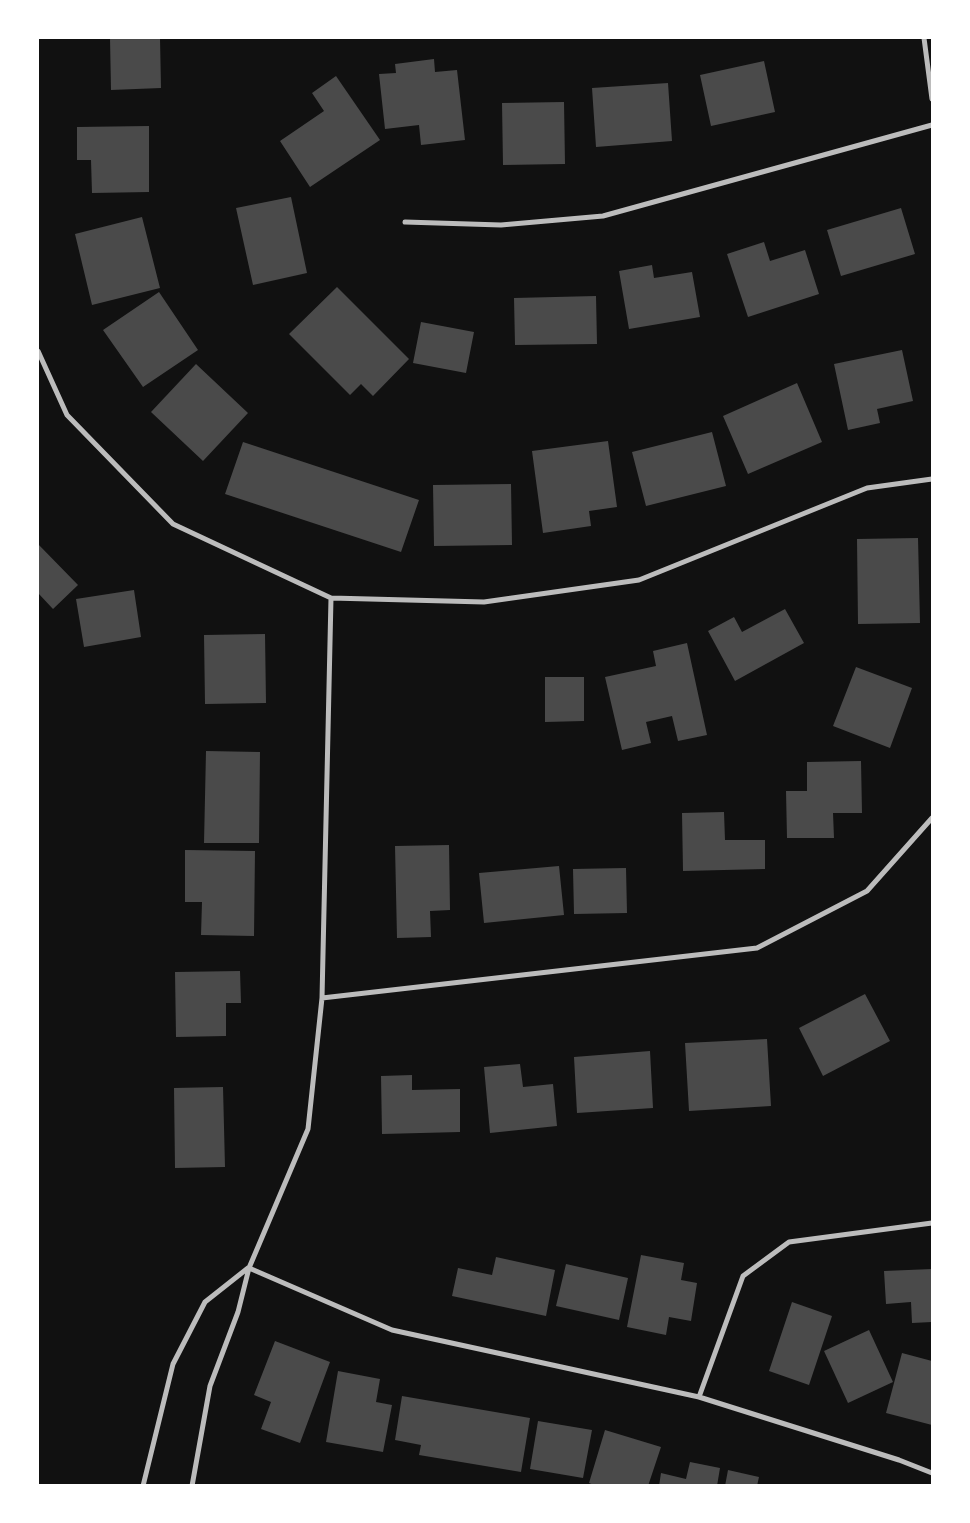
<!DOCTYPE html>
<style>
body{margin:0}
#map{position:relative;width:970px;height:1523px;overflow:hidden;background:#111;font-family:Lato,sans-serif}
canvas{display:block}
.frame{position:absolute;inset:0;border:39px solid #fff;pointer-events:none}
</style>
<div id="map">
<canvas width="970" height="1523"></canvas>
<div class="frame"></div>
</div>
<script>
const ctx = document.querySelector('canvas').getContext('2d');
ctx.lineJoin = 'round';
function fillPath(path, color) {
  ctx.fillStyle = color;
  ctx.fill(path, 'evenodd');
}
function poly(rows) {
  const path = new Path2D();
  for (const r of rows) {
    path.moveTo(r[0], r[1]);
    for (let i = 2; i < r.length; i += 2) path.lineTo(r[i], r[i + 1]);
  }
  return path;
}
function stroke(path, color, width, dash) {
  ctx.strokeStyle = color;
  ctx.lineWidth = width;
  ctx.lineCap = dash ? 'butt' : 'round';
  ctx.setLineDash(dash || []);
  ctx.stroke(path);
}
fillPath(poly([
 [110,38,160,38,161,88,111,90],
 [434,59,435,72,457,70,465,140,421,145,419,125,385,129,379,74,396,73,395,64],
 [764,61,775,112,711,126,700,75],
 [336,76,380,140,310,187,280,141,324,111,312,93],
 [668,83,672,141,596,147,592,88],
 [564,102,565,164,503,165,502,103],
 [149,126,149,192,92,193,91,160,77,160,77,127],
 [291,197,307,273,253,285,236,208],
 [901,208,915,254,841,276,827,230],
 [142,217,160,288,92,305,75,234],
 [764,242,770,261,805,250,819,294,748,317,727,254],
 [652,265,654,278,692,272,700,317,629,329,619,271],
 [337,287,409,359,373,396,361,384,350,395,289,334],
 [159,292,198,350,143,387,103,330],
 [596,296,597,344,515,345,514,298],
 [421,322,474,332,466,373,413,363],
 [902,350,913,401,877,409,880,423,848,430,834,364],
 [196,364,248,413,203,461,151,412],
 [797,383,822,442,748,474,723,416],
 [712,432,726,486,646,506,632,452],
 [608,441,617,507,589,511,591,526,543,533,532,451],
 [243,442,419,500,401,552,225,494],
 [511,484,512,545,434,546,433,485],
 [918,538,920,623,858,624,857,539],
 [38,544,78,585,53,609,38,593],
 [134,590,141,637,84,647,76,599],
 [785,609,804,643,735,681,708,631,734,617,742,632],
 [265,634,266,703,205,704,204,635],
 [687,643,707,735,678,741,672,716,646,722,651,743,622,750,605,677,656,666,653,651],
 [856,667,912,688,890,748,833,726],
 [545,677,584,677,584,721,545,722],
 [206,751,260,752,259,843,204,843],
 [861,761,862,813,833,813,834,838,787,838,786,791,807,791,807,762],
 [724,812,725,840,765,840,765,869,683,871,682,813],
 [449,845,450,910,430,911,431,937,397,938,395,846],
 [185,850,255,851,254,936,201,935,202,902,185,902],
 [559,866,564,915,484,923,479,873],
 [626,868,627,913,574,914,573,869],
 [240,971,241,1003,226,1003,226,1036,176,1037,175,972],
 [865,994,890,1041,823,1076,799,1028],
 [767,1039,771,1106,689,1111,685,1043],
 [650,1051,653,1108,577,1113,574,1057],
 [520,1064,523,1087,553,1084,557,1126,490,1133,484,1067],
 [412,1075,412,1090,460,1089,460,1132,382,1134,381,1076],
 [223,1087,225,1167,175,1168,174,1088],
 [641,1255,684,1263,681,1280,697,1283,691,1321,669,1317,666,1335,627,1327],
 [496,1257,555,1270,546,1316,452,1296,458,1268,492,1275],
 [566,1264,628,1278,619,1320,556,1306],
 [932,1269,932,1322,912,1323,911,1302,886,1304,884,1271],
 [792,1302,832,1316,809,1385,769,1371],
 [869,1330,893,1382,848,1403,824,1351],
 [275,1341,330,1362,300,1443,261,1429,271,1402,254,1395],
 [902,1353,932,1361,932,1425,886,1413],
 [338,1371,380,1379,376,1402,392,1405,383,1452,326,1442],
 [402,1396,530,1418,521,1472,419,1455,421,1445,395,1440],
 [538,1421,592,1430,583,1478,530,1469],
 [605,1430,661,1447,648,1486,596,1486,589,1483],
 [690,1462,720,1468,717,1486,659,1486,661,1473,686,1479],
 [728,1470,759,1477,757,1486,725,1486]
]), '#4a4a4a');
stroke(poly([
 [924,38,932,99],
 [405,222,501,225,603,216,932,125],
 [38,351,67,415,173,524,331,598,484,602,639,580,867,488,932,479],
 [322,998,757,948,867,891,932,818],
 [249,1268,392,1330,699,1397,899,1460,932,1473],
 [699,1397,743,1276,789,1242,932,1223],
 [143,1486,173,1364,205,1302,248,1268],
 [192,1486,210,1386,238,1312,249,1268,308,1129,322,998,331,598]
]), '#bcbcbc', 5);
</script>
